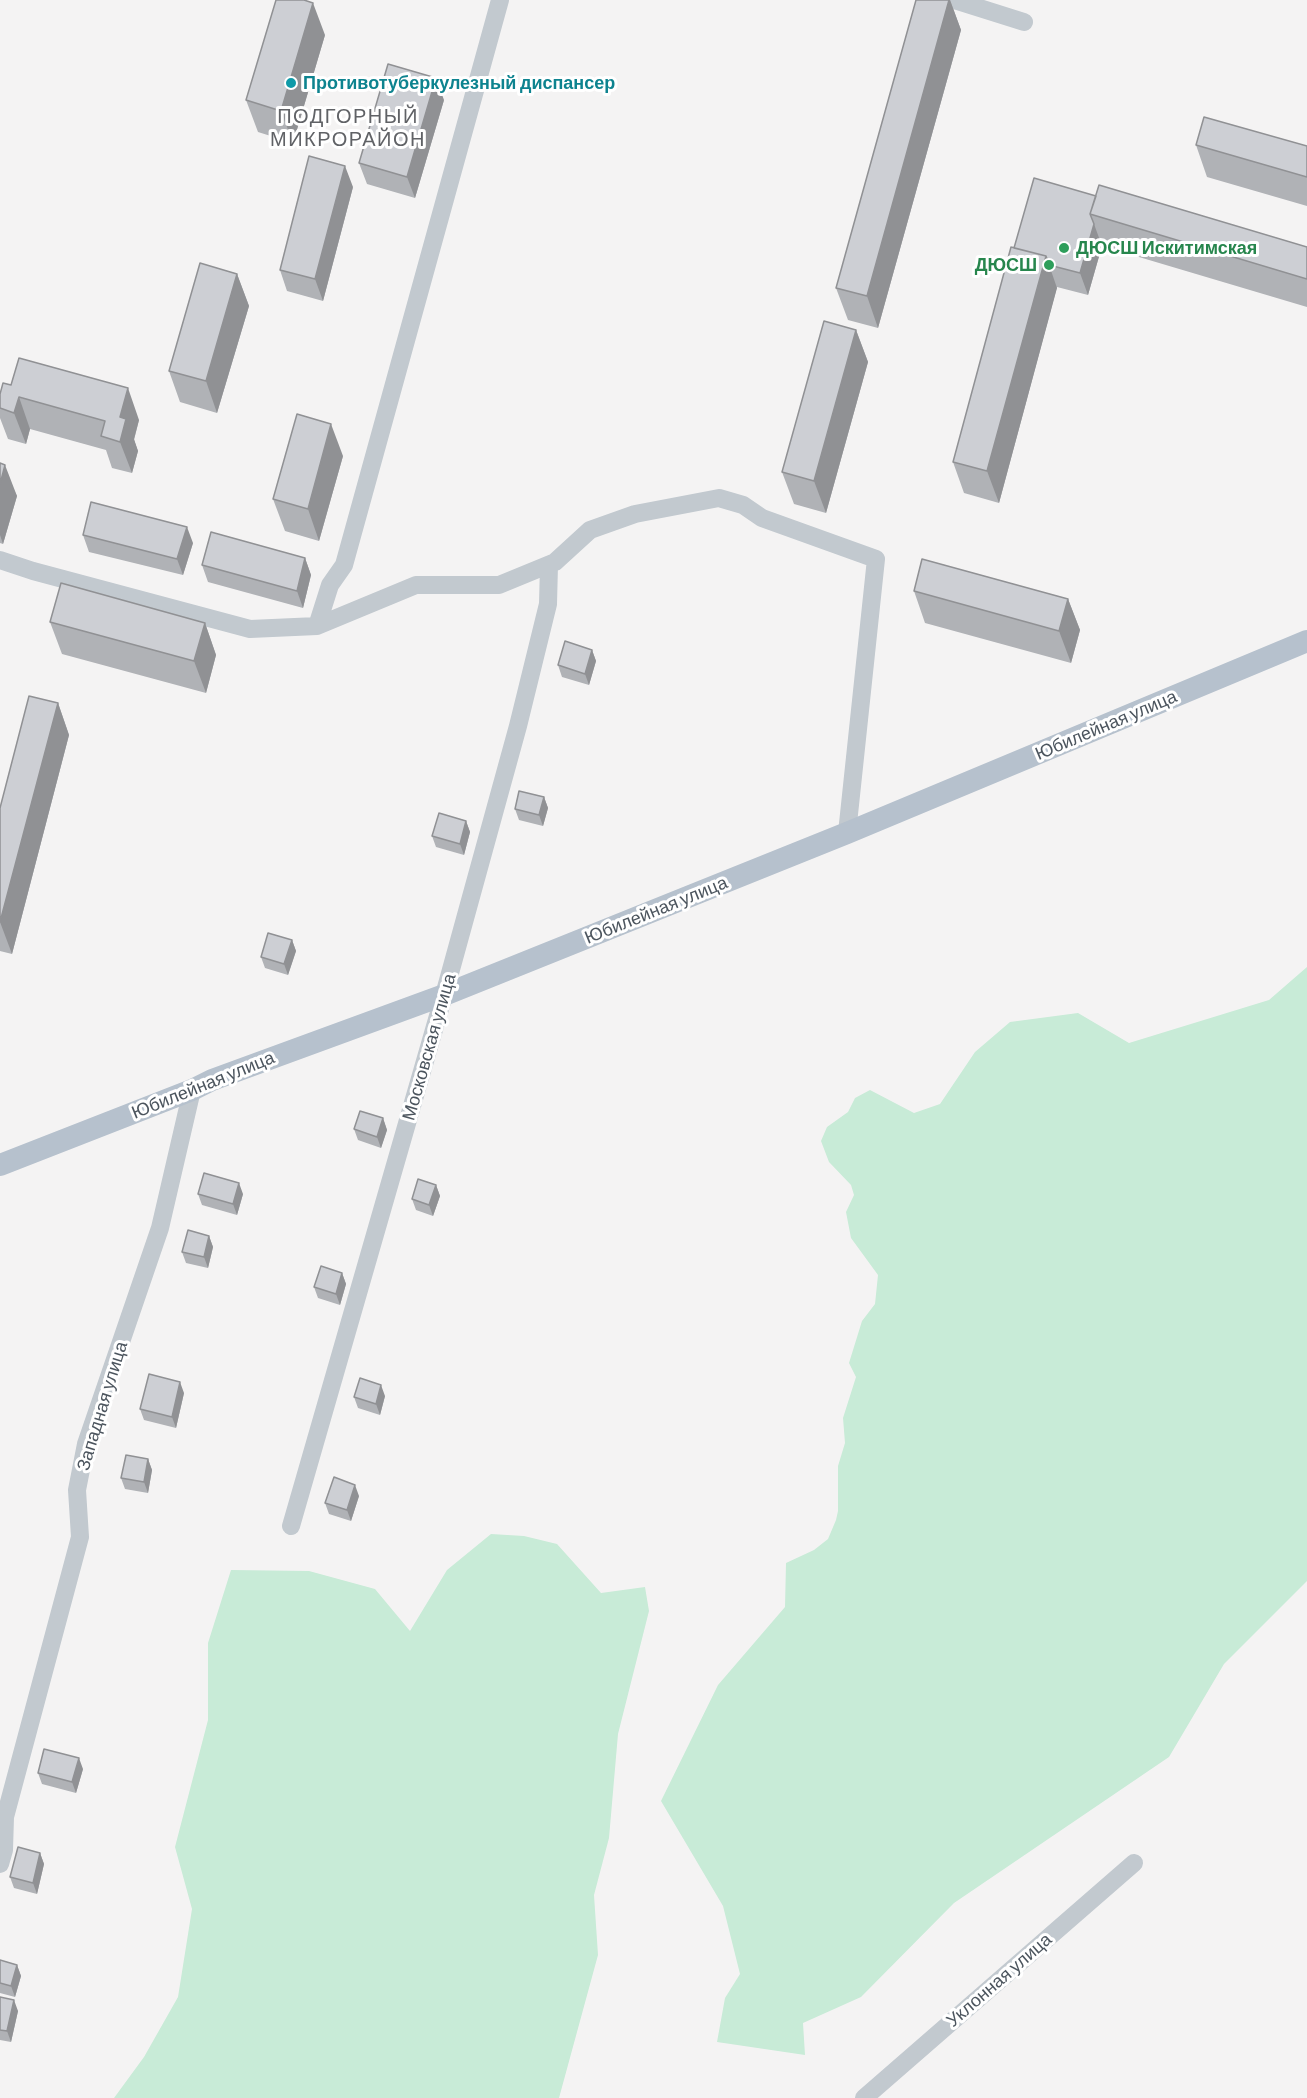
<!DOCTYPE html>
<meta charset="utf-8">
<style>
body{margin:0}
canvas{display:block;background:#f4f3f3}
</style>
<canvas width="1307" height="2098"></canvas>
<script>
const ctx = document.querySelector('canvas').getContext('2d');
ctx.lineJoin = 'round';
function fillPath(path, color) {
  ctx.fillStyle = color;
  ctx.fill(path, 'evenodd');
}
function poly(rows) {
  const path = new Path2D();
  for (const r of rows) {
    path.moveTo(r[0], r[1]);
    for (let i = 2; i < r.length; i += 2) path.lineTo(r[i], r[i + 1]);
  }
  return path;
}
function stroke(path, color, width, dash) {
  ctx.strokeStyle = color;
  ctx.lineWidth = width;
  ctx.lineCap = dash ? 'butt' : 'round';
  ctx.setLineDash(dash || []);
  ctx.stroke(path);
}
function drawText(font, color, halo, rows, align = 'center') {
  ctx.font = font + ' Barlow,sans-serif';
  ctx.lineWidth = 6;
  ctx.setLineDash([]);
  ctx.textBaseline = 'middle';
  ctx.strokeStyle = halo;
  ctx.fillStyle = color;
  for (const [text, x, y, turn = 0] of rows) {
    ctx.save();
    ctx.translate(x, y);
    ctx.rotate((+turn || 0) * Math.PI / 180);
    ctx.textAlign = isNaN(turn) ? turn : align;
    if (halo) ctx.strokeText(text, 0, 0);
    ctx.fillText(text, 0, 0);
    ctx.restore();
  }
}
fillPath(poly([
 [1307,967,1307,1581,1224,1664,1169,1757,954,1903,861,1997,803,2023,805,2055,717,2042,725,1998,740,1974,723,1906,661,1801,718,1685,785,1607,786,1563,814,1550,828,1539,836,1520,838,1511,838,1466,845,1443,843,1418,856,1377,849,1363,862,1321,875,1304,878,1275,851,1238,846,1212,854,1195,851,1185,829,1162,821,1141,827,1127,848,1112,855,1098,870,1090,914,1113,940,1104,975,1052,1010,1022,1078,1013,1129,1043,1269,1000],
 [491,1534,524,1536,557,1544,601,1593,645,1587,649,1611,618,1734,609,1838,594,1895,598,1955,559,2098,114,2098,144,2057,178,1997,192,1909,175,1847,208,1720,208,1643,231,1570,309,1571,375,1589,410,1631,447,1570]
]), '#c8ebd7');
stroke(poly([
 [954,0,1024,22],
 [0,560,33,571,250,629,317,626,416,585,499,585,555,562,590,530,635,514,719,498,743,505,762,518,876,559,847,833],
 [317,626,330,585,344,565,500,0],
 [291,1526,444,995,518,726,548,604,549,565],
 [0,1864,4,1850,5,1817,80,1537,77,1490,86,1444,160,1228,192,1090],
 [864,2098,1134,1863]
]), '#c2c9cf', 18);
stroke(poly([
 [0,1165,192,1090,212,1080,444,995,847,833,1307,641]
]), '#b6c1cd', 22);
fillPath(poly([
 [916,0,950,0,961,30,878,328,848,320,836,288],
 [325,35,293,143,258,132,246,100],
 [444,100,415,198,367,184,359,163],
 [1196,145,1307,146,1307,206,1207,177],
 [353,187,323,301,287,291,280,270],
 [1096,196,1307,247,1307,307,1102,246,1088,295,1057,287,999,503,964,493,953,462,1014,248],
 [237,274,249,306,217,413,180,402,169,371],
 [856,330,868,362,826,513,794,504,782,472],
 [0,394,139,420,134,440,138,451,132,473,112,468,106,450,30,429,26,444,8,439,0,418],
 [343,456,319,541,285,531,273,499],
 [0,463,17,496,3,544,0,543],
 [83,535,193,543,183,575,89,552],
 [305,558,311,575,303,608,208,582,202,565],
 [914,591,1068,599,1080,630,1071,663,925,623],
 [50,622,205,623,216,655,206,693,62,654],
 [592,650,596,661,589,685,562,677,558,665],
 [58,703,69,735,12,954,0,951,0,808],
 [544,797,548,808,543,826,519,820,515,809],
 [466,821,470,832,464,855,436,847,432,836],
 [292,940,296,951,288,975,265,968,261,957],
 [383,1118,387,1130,381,1148,358,1140,354,1129],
 [436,1185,440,1196,433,1216,416,1210,412,1199],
 [198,1194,243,1194,237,1215,202,1205],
 [209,1236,213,1247,208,1268,186,1263,182,1252],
 [342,1273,346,1284,340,1305,318,1298,314,1287],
 [184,1393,176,1428,144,1420,140,1409],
 [385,1396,380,1415,358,1408,354,1397],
 [148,1459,152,1470,148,1493,125,1489,121,1478],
 [359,1496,351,1521,329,1514,325,1503],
 [83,1769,76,1793,42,1784,38,1773],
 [40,1853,44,1864,37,1894,14,1888,10,1877],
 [0,1960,17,1965,21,1976,15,1997,0,1993],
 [0,1997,18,2011,11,2042,0,2040]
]), '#b0b2b6');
fillPath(poly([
 [949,0,950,0,961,30,878,328,867,296],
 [313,3,325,35,293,143,281,111],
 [436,78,444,100,415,198,407,177],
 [345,166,353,187,323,301,315,279],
 [1094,224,1102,246,1088,295,1080,273],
 [1046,256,1057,288,999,503,987,471],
 [237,274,249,306,217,413,206,381],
 [856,330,868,362,826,513,814,481],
 [128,388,139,420,134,439,138,451,132,473,120,442,120,417],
 [19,397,30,429,26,444,14,413],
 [331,424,343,456,319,541,308,509],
 [5,465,17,496,3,544,0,535,0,484],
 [187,527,193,543,183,575,177,559],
 [305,558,311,575,303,608,297,591],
 [1068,599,1080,630,1071,663,1059,631],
 [205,623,216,655,206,693,194,661],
 [592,650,596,661,589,685,585,674],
 [58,703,69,735,12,954,0,922],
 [544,797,548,808,543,826,539,815],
 [466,821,470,832,464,855,460,844],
 [292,940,296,951,288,975,284,964],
 [383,1118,387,1130,381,1148,377,1137],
 [239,1183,243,1194,237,1215,233,1204],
 [436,1185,440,1196,433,1216,429,1205],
 [209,1236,213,1247,208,1268,204,1257],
 [342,1273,346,1284,340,1305,336,1294],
 [180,1382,184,1393,176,1428,172,1417],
 [381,1385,385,1396,380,1415,376,1404],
 [148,1459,152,1470,148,1493,144,1482],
 [355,1485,359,1496,351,1521,347,1510],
 [79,1758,83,1769,76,1793,72,1782],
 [40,1853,44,1864,37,1894,33,1883],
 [17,1965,21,1976,15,1997,11,1986],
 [14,2000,18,2011,11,2042,7,2031]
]), '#909194');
const building = poly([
 [276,0,304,0,313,3,281,111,246,100,276,0],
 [916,0,949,0,867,296,836,288,916,0],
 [388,64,436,78,407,177,359,163,388,64],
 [1204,117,1307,146,1307,177,1196,145,1204,117],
 [309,156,345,166,315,279,280,270,309,156],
 [1034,178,1096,196,1090,214,1094,224,1080,273,1049,265,1046,256,1014,248,1034,178],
 [1099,185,1307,247,1307,279,1090,214,1099,185],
 [1011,247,1046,256,987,471,953,462,1011,247],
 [200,263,237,274,206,381,169,371,200,263],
 [824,321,856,330,814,481,782,472,824,321],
 [19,358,128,388,120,417,126,419,120,442,101,436,105,421,19,397,14,413,0,408,0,394,3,383,11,385,19,358],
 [297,414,331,424,308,509,273,499,297,414],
 [0,463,5,465,0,484,0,463],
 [91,502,187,527,177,559,83,535,91,502],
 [211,532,305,558,297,591,202,565,211,532],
 [922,559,1068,599,1059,631,914,591,922,559],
 [61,583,205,623,194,661,50,622,61,583],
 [565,641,592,650,585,674,558,665,565,641],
 [29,696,58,703,0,922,0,808,29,696],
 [519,791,544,797,539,815,515,809,519,791],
 [439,813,466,821,460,844,432,836,439,813],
 [268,933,292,940,284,964,261,957,268,933],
 [360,1111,383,1118,377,1137,354,1129,360,1111],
 [204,1173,239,1183,233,1204,198,1194,204,1173],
 [418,1179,436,1185,429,1205,412,1199,418,1179],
 [188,1230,209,1236,204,1257,182,1252,188,1230],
 [321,1266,342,1273,336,1294,314,1287,321,1266],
 [149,1374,180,1382,172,1417,140,1409,149,1374],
 [360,1378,381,1385,376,1404,354,1397,360,1378],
 [126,1455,148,1459,144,1482,121,1478,126,1455],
 [334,1477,355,1485,347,1510,325,1503,334,1477],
 [44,1749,79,1758,72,1782,38,1773,44,1749],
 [18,1847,40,1853,33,1883,10,1877,18,1847],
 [0,1960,17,1965,11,1986,0,1983,0,1960],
 [0,1997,14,2000,7,2031,0,2030,0,1997]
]);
fillPath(building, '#cdcfd4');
stroke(building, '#909194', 1.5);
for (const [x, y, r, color] of [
 [291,83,6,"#0f9aa8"],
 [1064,248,6,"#2e9e5b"],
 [1049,265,6,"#2e9e5b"]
]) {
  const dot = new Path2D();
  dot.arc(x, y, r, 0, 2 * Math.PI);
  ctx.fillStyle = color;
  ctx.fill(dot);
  stroke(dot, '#fff', 2);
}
drawText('bold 18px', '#0d838f', '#fff', [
 ["Противотуберкулезный диспансер",303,83]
], 'left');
drawText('bold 18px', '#27864d', '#fff', [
 ["ДЮСШ Искитимская",1076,248],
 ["ДЮСШ",1037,265,"right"]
], 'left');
drawText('18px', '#4c555e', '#fff', [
 ["Юбилейная улица",1106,725,-23],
 ["Юбилейная улица",656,910,-22],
 ["Московская улица",429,1047,-74],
 ["Юбилейная улица",203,1085,-22],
 ["Западная улица",102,1406,-73],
 ["Уклонная улица",999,1980,-41]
]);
ctx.letterSpacing = '1.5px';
drawText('20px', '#606266', '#fff', [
 ["ПОДГОРНЫЙ",348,116],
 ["МИКРОРАЙОН",348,139]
]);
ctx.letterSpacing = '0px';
</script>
